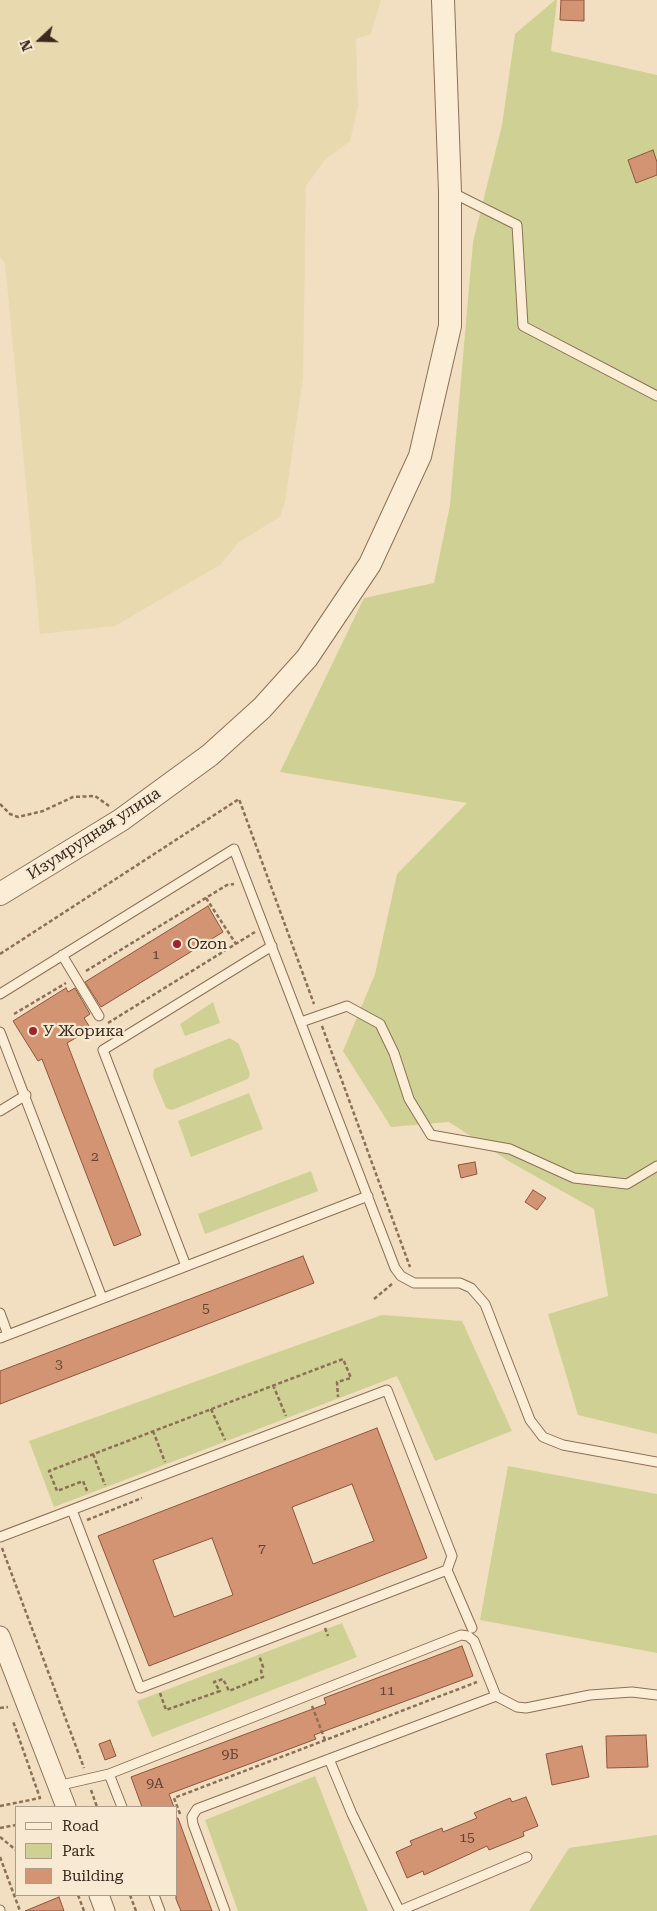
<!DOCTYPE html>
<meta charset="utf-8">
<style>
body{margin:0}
#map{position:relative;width:657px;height:1911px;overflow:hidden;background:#f2dfc1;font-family:"Roboto Serif",serif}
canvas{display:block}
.legend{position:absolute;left:15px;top:1806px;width:162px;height:90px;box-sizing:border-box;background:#f8ead2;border:1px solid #ad9d8a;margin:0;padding:6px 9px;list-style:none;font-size:15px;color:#3c291d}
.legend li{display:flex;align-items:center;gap:10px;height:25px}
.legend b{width:25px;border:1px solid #ad9d8a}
.north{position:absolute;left:15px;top:15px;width:50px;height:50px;-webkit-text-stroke:4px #f8ead2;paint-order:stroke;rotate:249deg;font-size:14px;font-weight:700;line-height:20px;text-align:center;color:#3c291d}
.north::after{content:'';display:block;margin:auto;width:18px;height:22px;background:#3c291d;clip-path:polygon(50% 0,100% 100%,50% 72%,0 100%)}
</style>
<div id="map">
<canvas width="657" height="1911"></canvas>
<ul class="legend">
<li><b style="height:6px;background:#fcedd6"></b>Road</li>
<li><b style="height:14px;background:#cfd194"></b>Park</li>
<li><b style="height:14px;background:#d39474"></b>Building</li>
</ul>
<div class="north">N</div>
</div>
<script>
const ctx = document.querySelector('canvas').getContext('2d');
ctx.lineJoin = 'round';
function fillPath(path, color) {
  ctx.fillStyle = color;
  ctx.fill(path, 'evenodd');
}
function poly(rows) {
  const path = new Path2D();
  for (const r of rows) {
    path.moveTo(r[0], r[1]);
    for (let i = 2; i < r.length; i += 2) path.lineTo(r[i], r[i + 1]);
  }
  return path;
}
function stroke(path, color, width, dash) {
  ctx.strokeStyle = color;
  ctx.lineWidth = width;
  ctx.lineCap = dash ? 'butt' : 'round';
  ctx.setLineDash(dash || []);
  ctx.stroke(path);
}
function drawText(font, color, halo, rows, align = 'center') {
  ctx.font = font + ' "Roboto Serif",serif';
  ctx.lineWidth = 4.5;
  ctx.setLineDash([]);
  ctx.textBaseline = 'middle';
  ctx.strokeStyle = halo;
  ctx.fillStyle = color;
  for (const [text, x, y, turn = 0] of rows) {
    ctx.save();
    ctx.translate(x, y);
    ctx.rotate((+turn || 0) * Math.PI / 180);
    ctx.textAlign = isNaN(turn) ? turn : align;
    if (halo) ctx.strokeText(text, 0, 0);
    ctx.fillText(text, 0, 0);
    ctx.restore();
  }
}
fillPath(poly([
 [0,0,381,0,371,34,356,39,358,107,350,141,325,160,306,186,303,378,285,502,280,517,239,542,220,565,115,626,40,634,5,263,0,257]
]), '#e8daae');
fillPath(poly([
 [555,0,557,0,551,51,657,75,657,1434,578,1415,548,1314,608,1296,594,1209,510,1162,449,1122,391,1127,343,1051,375,974,397,874,467,803,280,772,364,598,434,583,450,505,473,242,502,125,515,34],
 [213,1002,220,1023,185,1036,180,1024],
 [230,1038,239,1044,250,1074,248,1079,172,1110,166,1108,153,1077,154,1069],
 [249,1093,263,1129,191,1157,178,1121],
 [311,1171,318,1191,205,1234,198,1214],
 [382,1315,462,1321,512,1431,435,1461,397,1376,54,1507,29,1441],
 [508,1466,657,1494,657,1653,480,1620],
 [342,1623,357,1657,152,1737,137,1701],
 [315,1776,368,1911,238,1911,205,1820],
 [657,1835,657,1911,529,1911,569,1848]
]), '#cfd194');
const building = poly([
 [561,0,584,0,584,21,560,20,561,0],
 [653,150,657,162,657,175,636,183,628,160,653,150],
 [208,906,223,932,101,1007,85,982,208,906],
 [66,988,68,992,75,988,90,1014,84,1018,91,1029,67,1043,141,1235,114,1246,42,1059,38,1061,13,1021,66,988],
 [475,1162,477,1174,461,1178,458,1165,475,1162],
 [533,1190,546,1198,537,1210,525,1202,533,1190],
 [303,1256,314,1283,0,1404,0,1371,303,1256],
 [377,1428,427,1558,149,1666,98,1536,377,1428],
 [352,1484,374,1541,313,1564,292,1507,352,1484],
 [212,1538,233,1595,174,1617,153,1560,212,1538],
 [462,1646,473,1676,314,1735,316,1739,169,1794,174,1807,142,1807,131,1777,326,1704,324,1698,462,1646],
 [646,1735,648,1767,607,1768,606,1736,646,1735],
 [110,1740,116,1756,105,1760,99,1744,110,1740],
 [582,1746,589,1777,552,1785,546,1754,582,1746],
 [526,1797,538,1826,523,1832,524,1836,489,1850,487,1846,424,1875,423,1871,407,1878,396,1852,412,1845,410,1841,442,1828,443,1832,477,1818,474,1813,510,1798,512,1802,526,1797],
 [176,1818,178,1818,212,1911,181,1911,176,1899,176,1818],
 [59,1897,64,1911,25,1911,59,1897]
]);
fillPath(building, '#d39474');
stroke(building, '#8f553b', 1);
const service = poly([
 [451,192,517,225,523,326,657,396],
 [62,955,99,1016],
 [0,994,234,849,395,1268,401,1276,414,1283,460,1283,471,1288,485,1304,530,1420,543,1437,563,1445,657,1462],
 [301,1022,347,1006,380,1024,394,1053,409,1099,431,1135,510,1149,574,1178,627,1184,657,1166],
 [0,1032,102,1298],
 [0,1111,26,1095],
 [186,1266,103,1050,272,946],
 [0,1313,8,1335],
 [0,1338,368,1196],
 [0,1537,387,1390,452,1556,447,1570,140,1688,72,1510],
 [447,1570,472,1628],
 [329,1759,352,1814,399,1910],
 [109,1774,122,1807],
 [57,1786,109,1774,461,1635,468,1636,474,1641,496,1696,517,1707,526,1708,590,1695,632,1692,657,1695],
 [154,1895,160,1911],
 [0,1910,0,1911],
 [225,1911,193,1824,192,1817,197,1809,496,1696],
 [399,1911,527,1857]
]);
const minor = poly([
 [0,1636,66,1807],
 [99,1895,105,1911]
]);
const tertiary = poly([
 [0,894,121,820,210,755,262,708,307,658,370,564,420,456,450,326,450,192,443,0]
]);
stroke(service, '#8d6f57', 11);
stroke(minor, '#8d6f57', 21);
stroke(tertiary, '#8d6f57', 24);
stroke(poly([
 [0,804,10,814,18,817,43,811,73,797,95,796,109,806],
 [206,898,236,944],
 [0,954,239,799,314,1004],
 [86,971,227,885,234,884],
 [14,1014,66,983],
 [108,1023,255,932],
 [322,1026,410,1267],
 [374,1299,392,1284],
 [273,1385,286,1416],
 [211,1409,225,1440],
 [153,1431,165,1462],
 [93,1454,105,1485],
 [87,1491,83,1481,57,1491,49,1471,343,1359,351,1378,337,1382,338,1397],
 [87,1520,142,1498],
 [2,1548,84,1768],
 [325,1628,328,1636],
 [160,1693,166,1710,220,1691,214,1682,223,1679,229,1691,263,1677,261,1671,263,1667,259,1655],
 [312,1706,325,1740],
 [0,1708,8,1707],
 [91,1790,97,1807],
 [0,1806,40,1798,13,1721],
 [180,1814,174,1798,477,1682],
 [0,1828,16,1825],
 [0,1837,16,1850],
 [0,1857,20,1911],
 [78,1895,84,1911],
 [130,1895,136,1911]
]), '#8d6f57', 2.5, [4, 2.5]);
stroke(service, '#fcedd6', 9);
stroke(minor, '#fcedd6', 19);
stroke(tertiary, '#fcedd6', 22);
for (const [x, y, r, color] of [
 [177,944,5,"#a2212d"],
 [33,1031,5,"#a2212d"]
]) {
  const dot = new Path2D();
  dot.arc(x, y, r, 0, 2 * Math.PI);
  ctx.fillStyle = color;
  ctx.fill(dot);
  stroke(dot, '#f8ead2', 2);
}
drawText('14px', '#624433', null, [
 ["1",156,955],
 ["2",95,1157],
 ["5",206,1309],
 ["3",59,1365],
 ["7",262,1549],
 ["11",387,1691],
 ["9Б",230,1755],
 ["9А",155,1784],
 ["15",467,1838]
]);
drawText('16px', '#3c291d', '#f8ead2', [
 ["Изумрудная улица",94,834,-33]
]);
drawText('16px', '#3c291d', '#f8ead2', [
 ["Ozon",187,944],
 ["У Жорика",43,1031]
], 'left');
</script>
